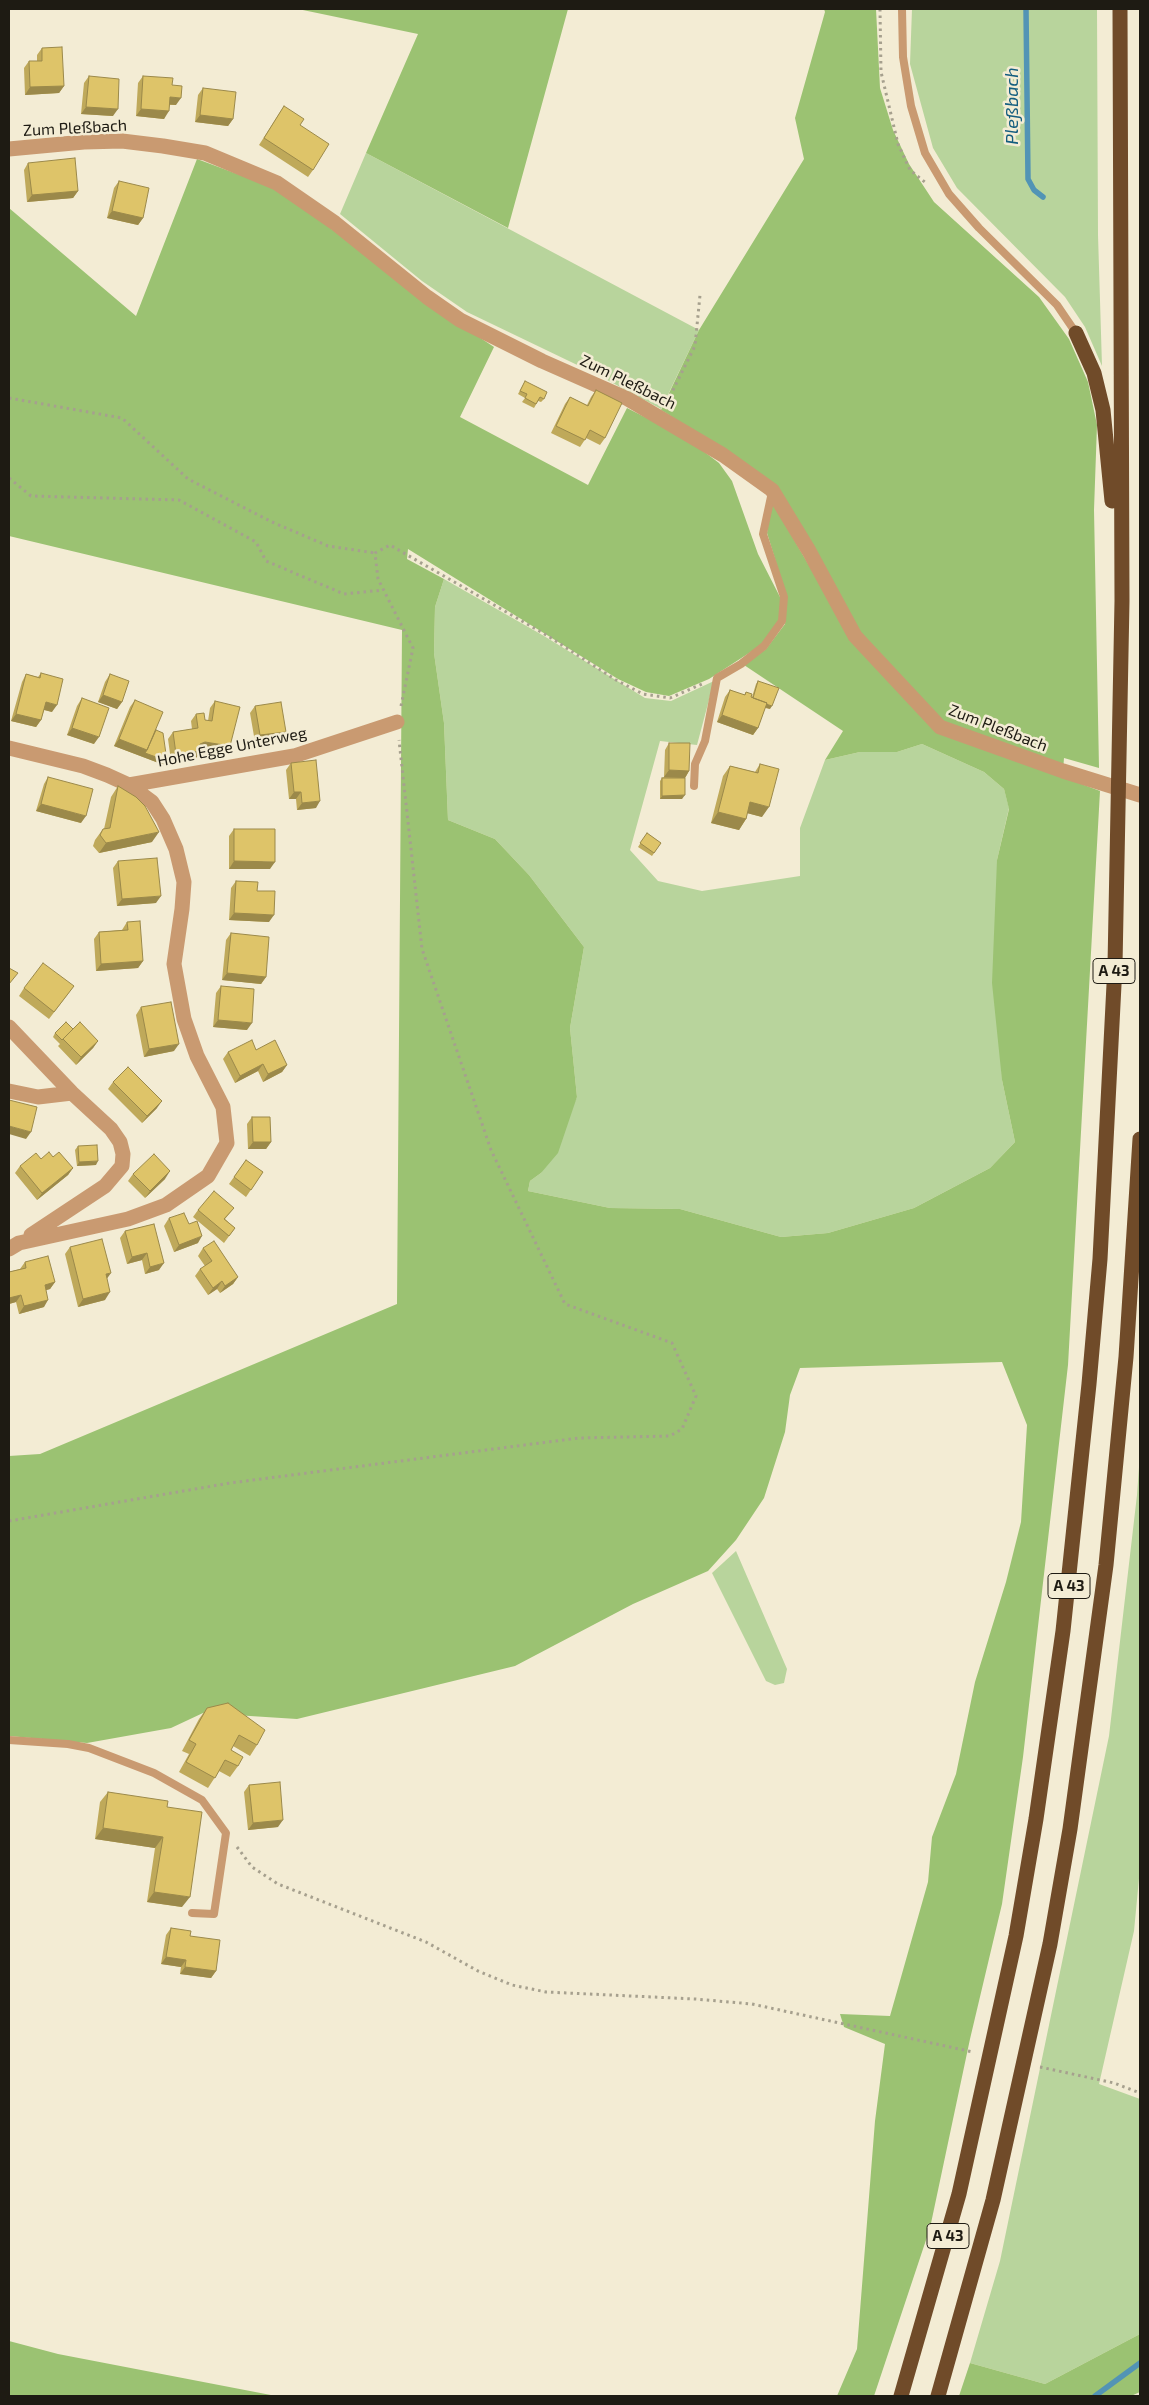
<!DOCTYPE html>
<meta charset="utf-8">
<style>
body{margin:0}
#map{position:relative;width:1149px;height:2405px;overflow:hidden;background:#f3ecd4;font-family:"Exo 2",sans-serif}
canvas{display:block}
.frame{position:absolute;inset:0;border:10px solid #1e1b13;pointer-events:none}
</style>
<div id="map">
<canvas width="1149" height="2405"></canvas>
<div class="frame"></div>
</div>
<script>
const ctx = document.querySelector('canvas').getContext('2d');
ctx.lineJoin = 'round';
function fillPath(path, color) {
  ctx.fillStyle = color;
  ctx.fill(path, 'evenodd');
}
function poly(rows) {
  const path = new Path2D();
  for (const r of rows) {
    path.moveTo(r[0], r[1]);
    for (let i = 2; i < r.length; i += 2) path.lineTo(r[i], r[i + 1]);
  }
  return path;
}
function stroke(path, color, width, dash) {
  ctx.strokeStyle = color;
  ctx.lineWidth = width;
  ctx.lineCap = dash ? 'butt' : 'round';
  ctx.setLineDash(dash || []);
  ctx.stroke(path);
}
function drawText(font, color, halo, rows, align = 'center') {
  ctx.font = font + ' "Exo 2",sans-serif';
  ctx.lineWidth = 5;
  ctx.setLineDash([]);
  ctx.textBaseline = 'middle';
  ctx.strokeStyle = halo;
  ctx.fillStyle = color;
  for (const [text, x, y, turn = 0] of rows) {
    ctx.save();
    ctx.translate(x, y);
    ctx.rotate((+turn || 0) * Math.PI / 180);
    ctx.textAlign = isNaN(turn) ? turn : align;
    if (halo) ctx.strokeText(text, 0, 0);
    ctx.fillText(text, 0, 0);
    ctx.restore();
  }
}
fillPath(poly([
 [912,9,1097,9,1098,235,1102,366,1085,327,1065,297,957,188,933,148,910,64],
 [366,153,699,330,661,409,596,374,467,312,422,281,340,214],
 [444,579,544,636,645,698,671,701,714,681,697,745,660,741,630,850,658,881,702,891,800,876,800,828,825,760,860,752,897,752,922,744,984,772,1004,789,1009,808,997,860,1002,1080,1015,1142,990,1168,914,1208,828,1233,781,1237,680,1209,610,1208,528,1191,530,1181,541,1173,577,1097,570,1028,584,947,529,875,495,839,448,820,444,723,434,653,435,607],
 [1140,1453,1140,1868,1134,1931,1099,2084,1140,2099,1140,2334,1045,2384,970,2363,1000,2261,1109,1736,1137,1495],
 [736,1551,787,1669,784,1683,775,1685,766,1681,712,1573]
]), '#b8d49c');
fillPath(poly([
 [298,9,568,9,508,228,366,153,418,34],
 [824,9,876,9,880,88,893,130,909,164,934,202,1039,297,1069,339,1088,382,1097,425,1094,510,1099,768,1064,758,1063,771,941,725,858,634,775,487,722,448,661,410,699,330,804,159,795,118,825,12],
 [197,159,275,188,303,207,425,301,494,347,460,417,588,485,627,408,686,438,719,463,732,481,758,554,780,597,780,620,763,644,709,679,669,696,646,692,618,679,408,549,407,559,444,579,435,607,434,653,444,723,448,820,495,839,529,875,584,947,570,1028,577,1097,558,1153,541,1173,530,1181,528,1191,610,1208,680,1209,781,1237,828,1233,914,1208,990,1168,1015,1142,1002,1080,992,983,997,860,1009,809,1004,789,984,772,922,744,897,752,860,752,825,760,843,731,744,665,766,649,785,624,787,598,767,533,772,502,852,639,937,729,1100,791,1068,1365,1023,1757,1002,1904,970,2039,930,2228,874,2396,837,2396,857,2349,875,2121,885,2044,844,2027,840,2014,890,2016,928,1882,932,1837,956,1774,975,1682,1006,1582,1021,1522,1027,1425,1002,1362,800,1368,790,1395,785,1432,764,1498,736,1540,708,1571,633,1604,515,1666,297,1719,203,1713,171,1728,87,1743,9,1736,9,1456,40,1454,397,1304,402,630,9,536,9,208,136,316],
 [1140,2334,1140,2392,1131,2396,959,2396,970,2363,1045,2384],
 [9,2341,58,2354,276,2396,9,2396]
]), '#9bc272');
stroke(poly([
 [1026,9,1028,179,1034,190,1043,197],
 [1095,2396,1140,2363]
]), '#5294b5', 5.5);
stroke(poly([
 [880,9,881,72,898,144,910,170,926,183],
 [9,398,122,418,188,479,272,522,328,546,375,553],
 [667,402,695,346,700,295],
 [9,478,31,496,179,500,256,542,266,561,344,594,383,590],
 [401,706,413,648,378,579,375,553,390,545,548,636,616,680,643,694,670,698,702,684],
 [9,1521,230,1483,579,1438,670,1436,682,1429,696,1396,672,1343,565,1304,491,1150,422,949,399,740],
 [237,1847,252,1867,278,1884,426,1942,478,1971,512,1985,546,1992,695,1999,752,2004,973,2052],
 [1040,2067,1114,2083,1140,2093]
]), '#a6a08e', 3, [2.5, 4]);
stroke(poly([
 [902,9,903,57,911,106,925,153,949,194,979,228,1057,305,1076,333],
 [694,786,695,764,705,741,717,678,741,664,764,646,782,621,784,597,763,534,772,492],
 [9,1740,68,1744,89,1748,154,1773,202,1800,226,1833,214,1914,192,1913]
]), '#c99a71', 8);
stroke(poly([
 [9,149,84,142,122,141,163,146,205,153,277,183,335,223,427,297,460,320,542,361,628,399,723,455,772,490,809,551,855,636,940,727,1063,771,1140,795],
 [9,748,83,766,107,775,129,785,152,802,163,819,176,849,184,882,182,909,174,964,184,1019,197,1056,223,1107,227,1143,208,1176,166,1205,128,1219,19,1243,9,1249],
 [129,785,294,756,397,722],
 [9,1027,72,1093,111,1129,120,1142,123,1154,122,1166,105,1186,31,1235],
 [9,1091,38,1097,72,1093]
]), '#c99a71', 15);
stroke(poly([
 [1076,333,1094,373,1103,410,1112,501],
 [901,2396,959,2194,1016,1936,1036,1819,1063,1631,1089,1384,1100,1259,1115,965,1122,601,1120,9],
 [938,2396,993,2200,1050,1944,1070,1829,1106,1565,1126,1357,1140,1139]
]), '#704b29', 15);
fillPath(poly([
 [42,48,64,86,59,93,25,95,24,68,29,61,37,61,37,55],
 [89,76,113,116,81,114,84,83],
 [143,76,172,85,176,105,170,105,164,119,136,116,138,83],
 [203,88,233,119,228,126,195,122,198,95],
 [284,106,300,125,313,170,308,177,259,145],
 [28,163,78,191,73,198,27,202,24,170],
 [119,181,143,218,138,225,107,218,114,188],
 [525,381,544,399,541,402,538,401,534,408,522,402,525,398,518,394],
 [596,390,605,438,600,445,586,438,580,447,551,433,565,404,570,397,587,405,591,397],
 [41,673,52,712,44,710,41,720,36,727,11,721,22,682,26,674,38,677],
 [110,674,122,702,117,709,98,702,105,682],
 [758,681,770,709,765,708,758,728,753,735,717,722,725,697,730,690,744,695,746,692,752,697,756,684],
 [82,698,94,744,67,735,77,706],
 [135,700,156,730,164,765,114,746,130,707],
 [215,701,230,746,225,753,201,749,201,751,196,758,171,761,168,739,173,732,192,729,191,721,196,714,205,720,208,721,210,708],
 [255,706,281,739,255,742,250,713],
 [669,743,689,771,685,778,682,799,660,799,660,781,662,778,664,777,665,750],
 [291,763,316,808,297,810,296,799,289,799,286,770],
 [760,764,762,817,747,813,746,819,739,830,711,823,723,776,730,766,755,772],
 [48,777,81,823,36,811,44,784],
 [118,786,152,842,99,853,93,846,95,840,103,829,104,829,111,797],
 [234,829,270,869,229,869,229,836],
 [647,833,661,843,652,856,638,847],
 [118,861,156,903,117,906,113,868],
 [236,881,257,891,269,922,229,920,231,888],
 [127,922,143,961,138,968,96,971,94,939,99,932,122,930],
 [231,933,266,977,261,984,222,980,226,940],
 [74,986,49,1019,19,996,24,988],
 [221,986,247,1030,213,1027,216,993],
 [141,1007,174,1051,144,1057,136,1015],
 [73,1029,98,1041,93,1048,76,1065,58,1046,60,1044,53,1037,55,1033],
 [256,1050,287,1065,282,1072,263,1082,258,1071,235,1083,223,1059,228,1052],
 [113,1082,157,1108,142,1123,108,1089],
 [252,1117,271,1142,266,1149,248,1149,247,1124],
 [78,1146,96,1165,77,1166,75,1150],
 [53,1157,73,1168,68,1175,37,1200,15,1173,20,1166],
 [246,1160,263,1172,246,1197,229,1184],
 [133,1174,165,1179,145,1198,128,1181],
 [234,1208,225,1219,235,1228,224,1243,193,1217,198,1210],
 [169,1218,189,1224,198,1243,174,1252,164,1226],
 [154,1224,159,1270,145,1274,142,1260,127,1264,120,1238,125,1231],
 [70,1247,107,1279,105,1300,78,1307,65,1254],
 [203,1248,238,1277,233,1284,220,1293,217,1289,208,1295,195,1276,200,1269,205,1266,198,1256],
 [25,1262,55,1282,50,1289,46,1290,44,1307,19,1314,16,1302,9,1304,9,1272,20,1269],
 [207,1708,257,1745,250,1756,233,1746,231,1750,238,1766,230,1777,219,1771,208,1788,179,1772,189,1754,182,1751,199,1719],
 [249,1785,278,1827,248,1830,244,1792],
 [108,1792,167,1807,182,1907,147,1902,155,1848,95,1839,100,1802],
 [171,1928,190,1936,216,1971,211,1978,180,1974,181,1967,161,1964,166,1935]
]), '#bfa95a');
fillPath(poly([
 [64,86,59,93,25,95,30,87],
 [170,97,181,98,176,105,165,104],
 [86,107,118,109,113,116,81,114],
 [141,109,169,111,164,119,136,116],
 [200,115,233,119,228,126,195,122],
 [78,191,73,198,27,202,32,195],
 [112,211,143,218,138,225,107,218],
 [103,695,122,702,117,709,98,702],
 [752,699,772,706,770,709,750,702],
 [46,702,57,705,52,712,41,709],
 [16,714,41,720,36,727,11,721],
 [722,715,758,728,753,735,717,722],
 [72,728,99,737,94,744,67,735],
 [286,732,281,739,255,742,260,735],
 [119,739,147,750,167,761,164,765,114,746],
 [205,742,230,746,225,753,201,749,200,744],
 [201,751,196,758,171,761,176,754],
 [669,770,689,771,685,778,664,777],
 [294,792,301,792,296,799,289,799],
 [685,795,682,799,660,799,662,796],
 [320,801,316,808,297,810,302,803],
 [750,802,769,807,762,817,743,812],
 [41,804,86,816,81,823,36,811],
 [718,812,746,819,739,830,711,823],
 [159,832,152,842,99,853,106,843],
 [234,861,275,862,270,869,229,869],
 [161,896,156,903,117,906,122,899],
 [234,913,274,915,269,922,229,920],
 [143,961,138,968,96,971,101,964],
 [227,973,266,977,261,984,222,980],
 [218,1020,252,1023,247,1030,213,1027],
 [98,1041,93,1048,76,1065,81,1057],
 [179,1044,174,1051,144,1057,149,1049],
 [263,1064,258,1071,235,1083,240,1076],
 [287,1065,282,1072,263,1082,268,1074],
 [162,1101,157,1108,142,1123,147,1116],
 [9,1126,31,1132,26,1139,9,1134],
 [253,1142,271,1142,266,1149,248,1149],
 [98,1161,96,1165,77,1166,79,1162],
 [73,1168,68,1175,37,1200,42,1193],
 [170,1171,165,1179,145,1198,150,1191],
 [202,1236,198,1243,174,1252,179,1245],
 [147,1253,142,1260,127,1264,132,1257],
 [164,1263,159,1270,145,1274,150,1267],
 [111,1273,106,1280,106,1274],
 [238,1277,233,1284,220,1293,225,1286],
 [222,1281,217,1289,208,1295,213,1288],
 [55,1282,50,1289,40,1292,45,1285],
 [110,1292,105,1300,78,1307,83,1299],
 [21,1295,16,1302,9,1304,9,1298],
 [48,1300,44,1307,19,1314,24,1306],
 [283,1820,278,1827,248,1830,253,1823],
 [103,1828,163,1837,155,1848,95,1839],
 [154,1892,190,1897,182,1907,147,1902],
 [166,1957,186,1960,181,1967,161,1964],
 [185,1967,216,1971,211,1978,180,1974]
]), '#9b894a');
const building = poly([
 [62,47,64,86,30,87,29,61,42,61,42,48,62,47],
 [89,76,119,79,118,109,86,107,89,76],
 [143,76,173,78,172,85,182,86,181,98,170,97,169,111,141,109,143,76],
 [203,88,236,92,233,119,200,115,203,88],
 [284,106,304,119,300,125,329,144,313,170,264,138,284,106],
 [75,158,78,191,32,195,28,163,75,158],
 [119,181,149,188,143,218,112,211,119,181],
 [525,381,547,392,544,399,540,397,536,404,525,398,527,394,520,391,525,381],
 [596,390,622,403,605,438,590,430,585,440,556,426,570,397,588,406,596,390],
 [41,673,63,679,57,705,46,702,41,720,16,714,26,674,40,678,41,673],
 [110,674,129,681,122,702,103,695,110,674],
 [758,681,779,688,772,706,766,704,767,703,753,698,758,681],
 [730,690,745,695,746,692,752,694,751,697,767,703,758,728,722,715,730,690],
 [82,698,109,708,99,737,72,728,82,698],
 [135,700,163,712,147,750,119,739,135,700],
 [215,701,240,707,230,746,205,742,200,744,201,751,176,754,173,732,198,728,196,714,204,713,205,720,212,721,215,701],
 [281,702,286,732,260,735,255,706,281,702],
 [156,730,163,733,167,761,145,753,147,750,156,730],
 [669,743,690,743,689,771,669,770,669,743],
 [316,760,320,801,302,803,301,792,294,792,291,763,316,760],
 [760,764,779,769,769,807,750,802,746,819,718,812,730,766,758,773,760,764],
 [48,777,93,789,86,816,41,804,48,777],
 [662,778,685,778,685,795,662,796,662,778],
 [118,786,136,797,145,806,159,832,106,843,100,835,103,829,110,828,118,786],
 [234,829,275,829,275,862,234,861,234,829],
 [647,833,661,843,654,853,640,843,647,833],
 [157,858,161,896,122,899,118,861,157,858],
 [236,881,258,882,257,891,275,891,274,915,234,913,236,881],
 [140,921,143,961,101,964,99,932,128,930,127,922,140,921],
 [231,933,269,937,266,977,227,973,231,933],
 [43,963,74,986,54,1012,24,988,43,963],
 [9,968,18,973,9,984,9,968],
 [221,986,254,989,252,1023,218,1020,221,986],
 [171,1002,179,1044,149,1049,141,1007,171,1002],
 [66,1022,73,1029,62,1040,55,1033,66,1022],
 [80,1022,98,1041,81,1057,63,1039,80,1022],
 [252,1040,256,1050,275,1040,287,1065,268,1074,263,1064,240,1076,228,1052,252,1040],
 [128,1067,162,1101,147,1116,113,1082,128,1067],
 [9,1100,37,1107,31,1132,9,1126,9,1100],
 [252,1117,270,1117,271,1142,253,1142,252,1117],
 [97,1145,98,1161,79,1162,78,1146,97,1145],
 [49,1152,53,1157,59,1152,73,1168,42,1193,20,1166,36,1153,41,1159,49,1152],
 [154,1154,170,1171,150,1191,133,1174,154,1154],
 [246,1160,263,1172,251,1190,234,1177,246,1160],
 [214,1191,234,1208,224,1219,235,1228,229,1236,198,1210,214,1191],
 [184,1213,189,1224,197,1221,202,1236,179,1245,169,1218,184,1213],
 [154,1224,164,1263,150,1267,147,1253,132,1257,125,1231,154,1224],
 [102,1239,111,1273,106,1274,110,1292,83,1299,70,1247,102,1239],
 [214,1241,238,1277,225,1286,222,1281,213,1288,200,1269,212,1261,203,1248,214,1241],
 [48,1256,55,1282,45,1285,48,1300,24,1306,21,1295,9,1298,9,1272,26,1268,25,1262,48,1256],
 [228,1703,265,1730,257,1745,239,1735,231,1750,243,1757,238,1766,225,1760,215,1778,186,1762,196,1744,189,1740,207,1708,228,1703],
 [280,1782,283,1820,253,1823,249,1785,280,1782],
 [108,1792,168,1801,167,1807,202,1812,190,1897,154,1892,163,1837,103,1828,108,1792],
 [171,1928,191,1931,190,1936,220,1940,216,1971,185,1967,186,1960,166,1957,171,1928]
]);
fillPath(building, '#dec469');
stroke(building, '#9b894a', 1);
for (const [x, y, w] of [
 [1114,971,42],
 [1069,1586,42],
 [948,2236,42]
]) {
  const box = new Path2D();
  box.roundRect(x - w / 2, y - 12.5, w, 25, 4);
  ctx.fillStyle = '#f3ecd4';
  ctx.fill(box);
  stroke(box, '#1e1b13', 1);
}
drawText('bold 15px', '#1e1b13', null, [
 ["A 43",1114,971],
 ["A 43",1069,1586],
 ["A 43",948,2236]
]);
drawText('16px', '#1e1b13', '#f3ecd4', [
 ["Zum Pleßbach",75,128,-3],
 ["Zum Pleßbach",628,382,26],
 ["Zum Pleßbach",998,728,21],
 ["Hohe Egge Unterweg",232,747,-11]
]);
drawText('italic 18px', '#145d7f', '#f3ecd4', [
 ["Pleßbach",1012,106,-90]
]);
</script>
